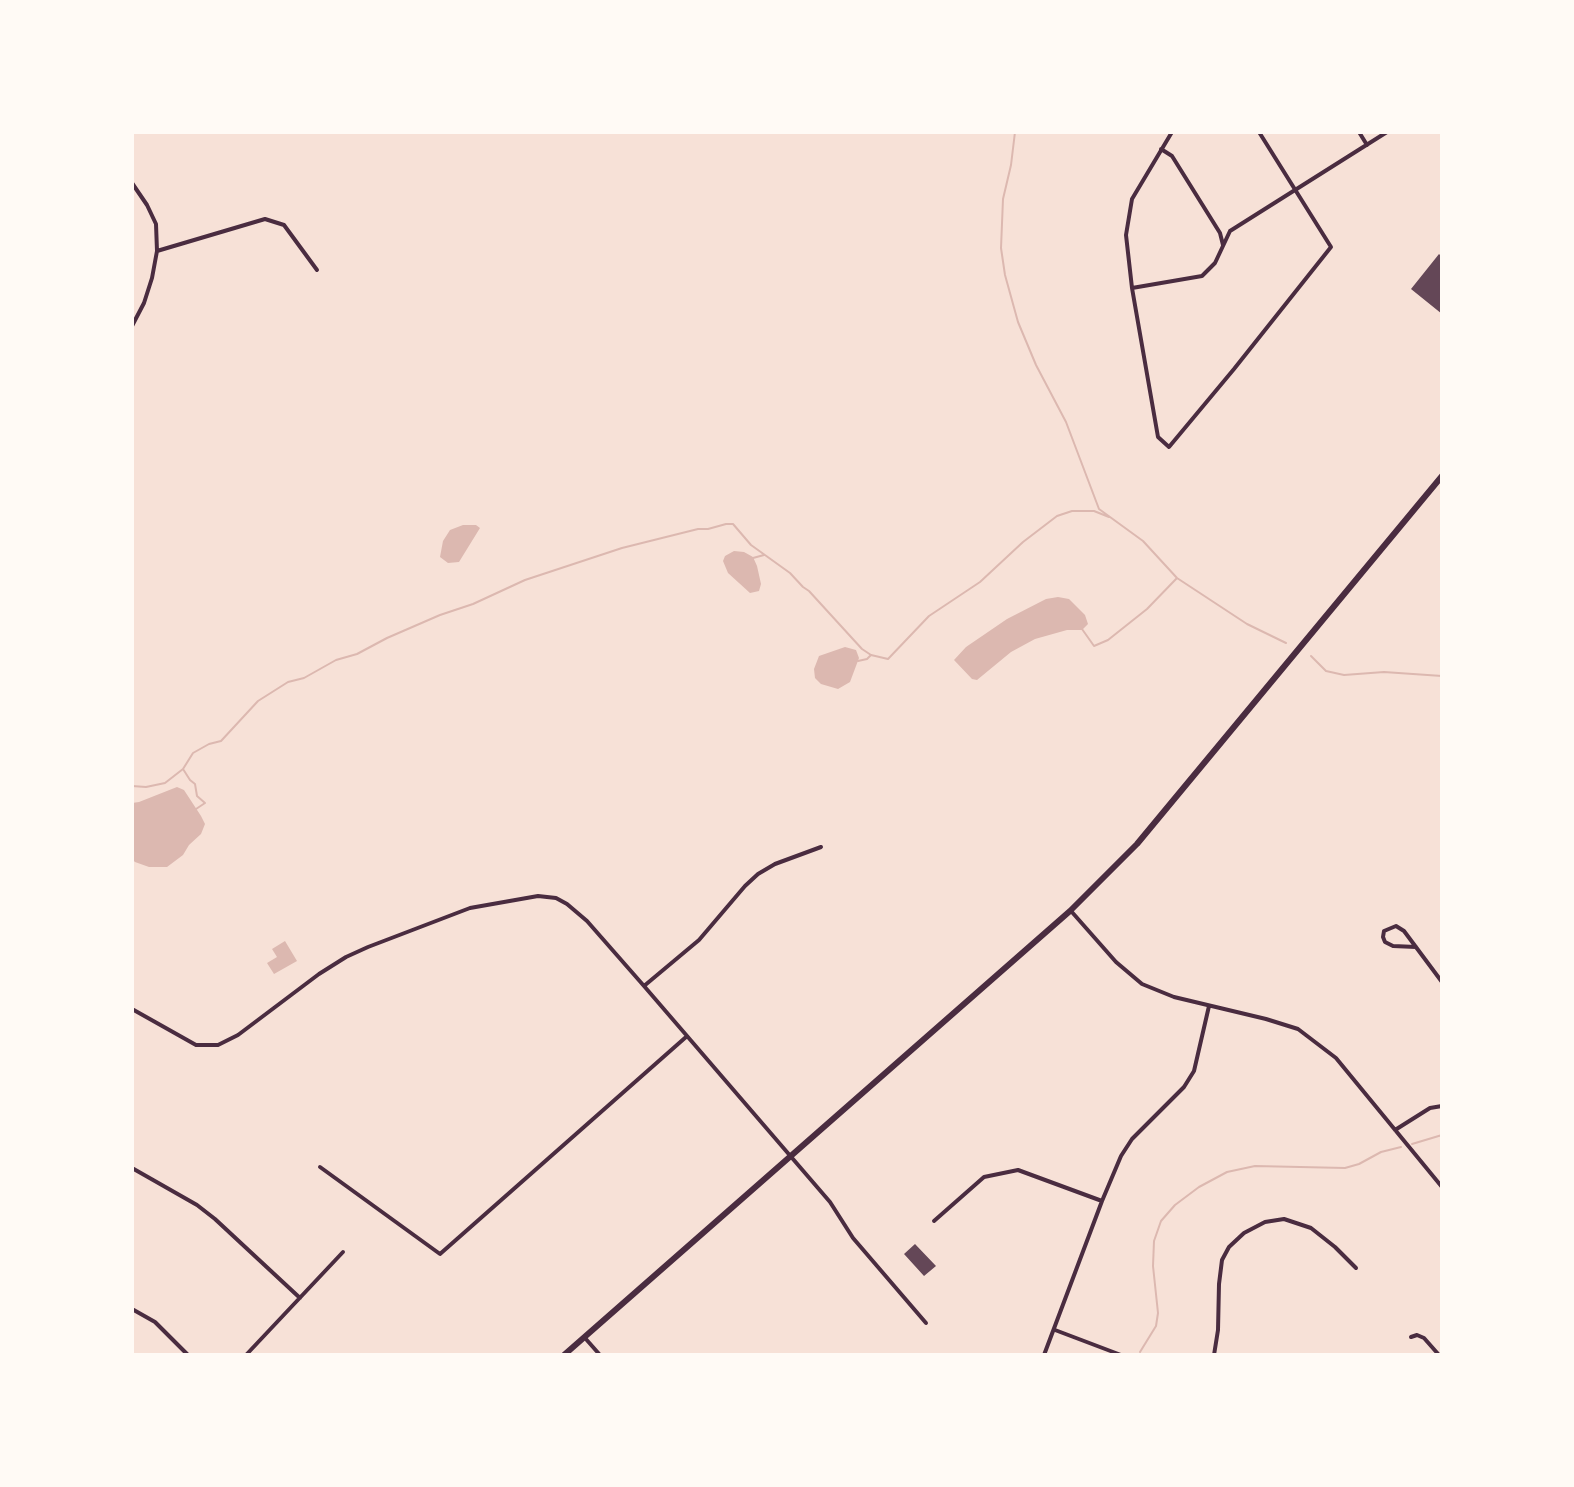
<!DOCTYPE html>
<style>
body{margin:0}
#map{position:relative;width:1574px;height:1487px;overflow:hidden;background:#f7e1d7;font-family:"Space Grotesk",sans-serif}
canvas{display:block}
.frame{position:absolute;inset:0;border:134px solid #fffaf5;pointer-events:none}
</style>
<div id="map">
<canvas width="1574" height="1487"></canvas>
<div class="frame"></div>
</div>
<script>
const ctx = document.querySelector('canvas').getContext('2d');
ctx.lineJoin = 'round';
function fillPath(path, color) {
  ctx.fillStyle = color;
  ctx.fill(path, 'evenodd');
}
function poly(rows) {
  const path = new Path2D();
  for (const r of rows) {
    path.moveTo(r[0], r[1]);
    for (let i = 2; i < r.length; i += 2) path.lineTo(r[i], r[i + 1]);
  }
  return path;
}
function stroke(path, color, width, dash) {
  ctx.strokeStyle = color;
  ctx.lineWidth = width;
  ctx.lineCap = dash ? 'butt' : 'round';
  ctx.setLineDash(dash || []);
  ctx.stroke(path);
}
fillPath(poly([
 [463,525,476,525,480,528,459,562,448,563,440,557,443,541,450,530],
 [734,551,744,552,753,557,757,566,761,584,759,591,750,593,728,573,723,561,725,556],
 [1058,597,1069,599,1085,615,1088,624,1082,630,1067,630,1035,639,1011,652,977,680,972,679,954,660,966,647,1007,619,1046,599],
 [845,647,856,650,859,658,850,682,838,689,821,684,815,678,814,669,819,656],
 [177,787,184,790,201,816,205,824,201,834,189,845,183,855,167,867,149,867,135,862,132,859,132,803,139,802],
 [285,941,297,961,274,974,267,963,277,957,272,949]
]), '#dcb8b0');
stroke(poly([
 [1015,132,1011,165,1003,199,1001,248,1005,275,1018,322,1036,365,1066,422,1099,509,1143,541,1177,578,1247,624,1286,643],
 [753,558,764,555],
 [1082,629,1094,646,1108,640,1147,609,1177,578],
 [1311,656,1326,671,1344,675,1384,672,1442,676],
 [858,661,867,659,871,655],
 [183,769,190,780,195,784,197,796,205,803,196,809],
 [132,786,146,787,165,783,183,769,193,753,209,744,221,741,258,701,288,682,304,678,336,660,357,654,387,638,440,615,473,604,525,580,622,548,698,529,708,529,726,524,733,524,751,545,790,573,803,587,809,591,862,649,871,655,888,659,929,616,980,582,1023,542,1057,516,1072,511,1094,511,1109,517],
 [1412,1144,1442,1135],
 [1140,1352,1156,1326,1158,1313,1153,1266,1154,1241,1161,1221,1175,1205,1199,1187,1227,1172,1255,1166,1345,1168,1359,1164,1381,1152,1401,1147]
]), '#dcb8b0', 2);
fillPath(poly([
 [1439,254,1442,257,1442,314,1411,289],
 [915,1244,936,1266,924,1276,904,1254]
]), '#644757');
stroke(poly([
 [1172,132,1132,199,1126,235,1132,288,1158,437,1169,447,1234,369,1331,247,1259,132],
 [1359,132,1367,145],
 [1161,149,1172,156,1220,233,1223,245],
 [132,183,147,205,156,224,157,251,152,278,144,303,132,326],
 [157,251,265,219,284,225,317,270],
 [1132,288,1202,276,1215,263,1230,231,1387,132],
 [1071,911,1116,962,1142,984,1174,997,1266,1019,1298,1029,1336,1058,1442,1187],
 [1416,947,1393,946,1385,942,1383,937,1384,931,1396,926,1404,931,1442,982],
 [644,986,699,940,745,886,758,874,775,864,821,847],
 [132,1009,196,1045,218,1045,238,1035,319,974,346,957,368,947,470,908,538,896,556,898,567,904,587,921,644,986,830,1202,853,1238,926,1323],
 [1395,1130,1430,1108,1442,1106],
 [320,1167,440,1254,686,1037],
 [132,1168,197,1205,215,1219,300,1298],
 [934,1221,984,1177,1018,1170,1102,1201],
 [132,1309,155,1322,188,1355],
 [1055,1330,1121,1355],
 [1411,1337,1417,1335,1424,1338,1439,1355],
 [585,1338,600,1355],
 [246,1355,343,1252],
 [1044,1355,1102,1201,1121,1156,1132,1139,1184,1087,1194,1071,1209,1006],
 [1214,1355,1218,1330,1219,1284,1222,1260,1229,1247,1244,1233,1265,1222,1284,1219,1311,1228,1335,1247,1356,1268]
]), '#4a2c40', 4);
stroke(poly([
 [564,1355,1070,911,1137,844,1442,476]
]), '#4a2c40', 6);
</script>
